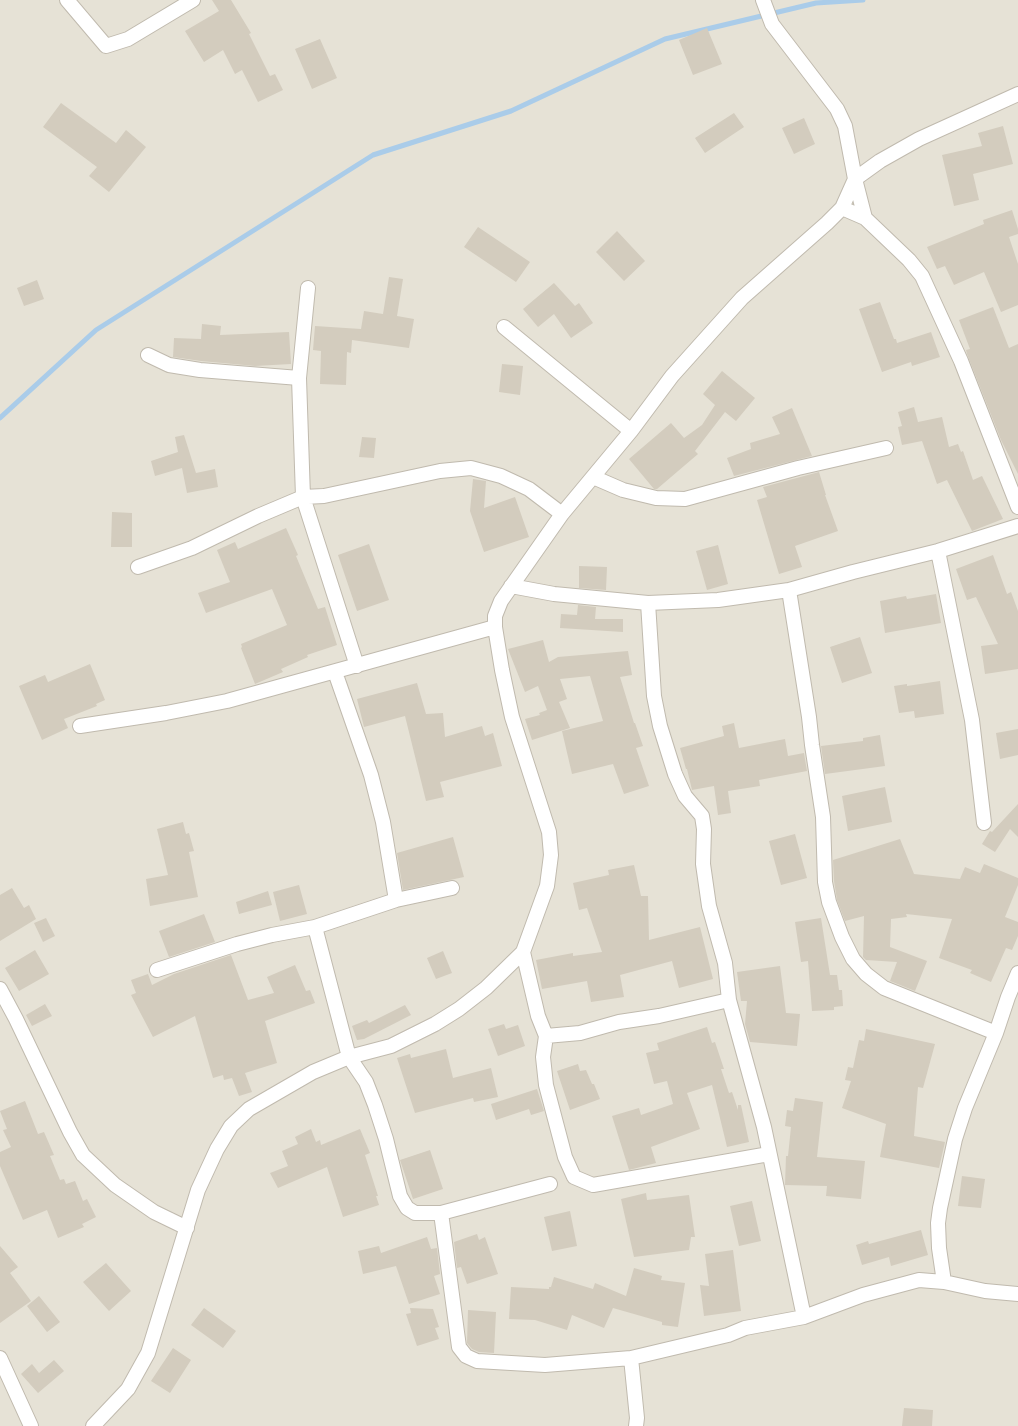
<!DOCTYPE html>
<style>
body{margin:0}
canvas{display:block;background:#f2f0e8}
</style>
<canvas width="1018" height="1426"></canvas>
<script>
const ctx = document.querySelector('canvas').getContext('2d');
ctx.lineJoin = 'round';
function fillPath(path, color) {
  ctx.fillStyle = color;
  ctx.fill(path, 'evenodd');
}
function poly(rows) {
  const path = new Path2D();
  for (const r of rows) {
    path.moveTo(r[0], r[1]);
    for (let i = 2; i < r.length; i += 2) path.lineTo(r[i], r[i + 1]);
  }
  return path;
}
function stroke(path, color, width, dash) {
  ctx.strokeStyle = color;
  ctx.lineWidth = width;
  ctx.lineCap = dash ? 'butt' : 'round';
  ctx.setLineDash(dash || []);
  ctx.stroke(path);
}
fillPath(poly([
 [0,0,1018,0,1018,1426,0,1426]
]), '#e6e2d6');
stroke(poly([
 [0,418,96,330,373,155,511,111,665,39,816,3,863,0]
]), '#aacce9', 5);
fillPath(poly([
 [212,0,231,0,251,33,249,34,270,76,275,74,283,90,258,102,242,70,235,74,223,50,204,62,185,31,219,11],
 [707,28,722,64,693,75,679,40],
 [320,39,337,78,312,89,295,49],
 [61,103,116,143,126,130,146,147,109,192,89,176,97,167,43,127],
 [734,113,744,127,705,153,695,138],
 [804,118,815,144,794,154,782,128],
 [1003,126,1013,164,973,174,979,200,954,206,942,155,982,146,978,133],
 [1012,210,1018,229,1018,234,1009,237,1018,264,1018,305,1001,312,984,272,954,285,945,266,937,269,927,247,984,224,983,220],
 [478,227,530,262,516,282,464,247],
 [617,231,645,261,624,281,596,252],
 [389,277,403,279,397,316,414,319,409,348,352,340,351,353,347,352,346,385,320,384,321,351,313,350,315,326,361,329,364,311,383,314],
 [37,280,44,299,24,306,17,288],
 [554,283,575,306,579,303,593,323,571,338,554,314,538,327,523,309],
 [880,302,894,339,896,339,897,343,931,332,940,357,912,366,911,362,882,372,859,309],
 [993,307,1009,348,1018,344,1018,474,1001,440,967,354,966,350,970,349,959,320],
 [202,324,221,326,220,335,289,332,291,364,255,366,201,361,173,357,174,338,201,339],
 [502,364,523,366,520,395,499,392],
 [722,371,755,398,736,421,725,412,695,451,698,454,657,489,654,489,629,459,671,423,684,438,702,425,715,405,703,394],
 [914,407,918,422,942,417,949,447,958,444,961,452,963,451,973,480,982,476,1003,519,972,531,947,480,937,484,922,441,902,445,898,427,902,426,898,412],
 [792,408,812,456,734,476,727,458,751,449,750,443,780,434,772,417],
 [184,435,196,473,215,469,218,487,187,493,182,468,155,476,151,461,178,452,175,437],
 [362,437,376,438,374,458,359,457],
 [819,472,826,495,825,495,838,531,795,546,802,567,779,574,757,500,767,497,763,487],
 [473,479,486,481,484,508,515,497,529,537,484,552,470,511],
 [112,512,132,513,132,547,111,547],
 [286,528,298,555,296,556,318,609,325,607,337,645,307,655,308,657,281,669,283,672,255,684,241,648,242,647,241,644,287,625,272,589,206,613,198,593,230,582,217,550,235,542,238,549],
 [369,544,389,600,357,611,338,555],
 [718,545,728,584,707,590,696,551],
 [993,555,1007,594,1011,592,1018,611,1018,669,985,674,981,646,998,644,976,597,967,600,956,569],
 [579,566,607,567,606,590,579,588],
 [936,594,941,623,885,633,880,601,906,596,907,599],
 [578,605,596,607,595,619,623,619,623,632,560,628,561,614,577,615],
 [860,637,872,673,842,683,830,647],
 [543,640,549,662,558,657,628,651,632,675,620,677,634,723,635,723,643,746,636,748,649,786,624,794,613,764,572,774,562,731,603,721,590,676,560,679,567,699,559,702,570,728,532,740,525,719,540,715,539,713,547,710,538,686,525,692,508,649],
 [90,664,105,700,96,704,97,706,64,719,68,728,42,740,19,686,45,675,48,682],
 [940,681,944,714,915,718,914,711,899,713,894,686,907,684,907,686],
 [417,683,426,714,443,713,445,737,482,726,485,736,493,733,502,766,440,782,444,797,426,801,405,716,364,727,357,699],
 [734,723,739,748,785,739,788,756,804,753,807,771,759,780,760,786,728,791,731,813,718,815,714,786,692,790,687,769,686,769,680,748,724,736,722,726],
 [1018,729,1018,755,1000,759,996,733],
 [880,735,885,766,825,774,821,746,863,741,863,738],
 [885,787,892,822,848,831,842,796],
 [1018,804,1018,837,1010,829,995,852,982,844,990,831,992,832],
 [183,822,186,834,189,833,194,851,189,852,198,897,150,906,146,879,168,875,157,829],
 [795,834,807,878,781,885,769,841],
 [453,837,464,877,403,890,397,853],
 [900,839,914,874,960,879,965,867,980,873,984,864,1018,878,1018,885,1005,917,1018,922,1018,936,1012,950,1006,948,991,982,970,973,972,970,939,958,952,919,906,914,907,917,891,919,890,947,927,961,915,991,890,981,897,962,866,960,863,957,864,916,845,921,837,900,834,881,833,860],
 [634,865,641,896,648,896,649,940,700,927,713,979,679,988,672,961,620,975,624,997,591,1002,587,981,542,989,536,960,573,953,573,956,602,952,587,908,579,910,573,883,609,875,608,870],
 [299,885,307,914,280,921,273,892],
 [12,888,24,908,29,905,36,919,0,941,0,895],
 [268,891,272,905,239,914,236,902],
 [204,914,215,942,169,957,159,931],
 [46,918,55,936,43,942,34,923],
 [821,918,830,975,837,975,839,990,842,990,843,1006,834,1007,834,1010,812,1011,808,961,801,962,795,922],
 [35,950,49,974,19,991,5,968],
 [443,951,452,973,436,979,427,958],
 [231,955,248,1000,274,993,267,977,295,965,306,991,310,990,315,1003,265,1021,277,1063,245,1073,252,1092,239,1096,232,1078,224,1080,223,1075,213,1078,195,1016,153,1037,131,995,136,993,131,980,148,974,152,985,174,974],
 [780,966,786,1013,800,1014,797,1046,750,1042,745,1024,747,1001,741,1001,737,972],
 [45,1004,52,1016,32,1026,26,1015],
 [405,1005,411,1015,364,1039,357,1040,352,1026,367,1020,369,1023],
 [504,1024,506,1029,518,1025,525,1046,498,1056,488,1029],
 [707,1027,712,1043,715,1042,724,1069,721,1069,729,1093,732,1092,738,1110,738,1105,741,1105,749,1142,727,1147,712,1085,687,1093,700,1129,651,1147,656,1163,629,1170,612,1116,639,1108,641,1115,673,1104,667,1081,654,1084,646,1053,659,1050,657,1043],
 [866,1029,935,1044,923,1088,918,1087,914,1136,945,1142,939,1168,880,1157,886,1124,842,1108,851,1081,845,1080,848,1067,853,1068,859,1040,864,1041],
 [446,1049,453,1078,491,1068,498,1097,474,1102,473,1098,415,1113,397,1058,410,1054,411,1058],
 [578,1064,580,1071,586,1070,592,1084,594,1084,600,1099,570,1110,557,1071],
 [537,1089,544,1111,531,1115,529,1109,496,1120,491,1104],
 [795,1098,823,1102,817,1157,865,1161,861,1199,826,1196,827,1186,785,1185,786,1156,788,1156,791,1127,785,1126,787,1110,793,1111],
 [25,1101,38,1134,44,1132,54,1155,50,1156,60,1180,64,1179,66,1184,75,1181,83,1201,87,1199,96,1217,82,1224,84,1227,58,1238,47,1210,23,1220,0,1166,0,1152,11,1147,3,1130,7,1129,0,1111],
 [311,1129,316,1142,320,1140,321,1145,360,1129,370,1153,365,1155,378,1196,376,1196,379,1205,343,1217,327,1167,278,1188,270,1173,288,1166,282,1151,298,1144,295,1137],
 [430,1150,443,1189,413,1199,400,1160],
 [962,1176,985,1179,981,1208,958,1206],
 [646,1193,647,1200,689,1195,695,1237,691,1237,689,1250,634,1257,621,1199],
 [752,1201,761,1241,739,1246,730,1206],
 [570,1211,577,1246,552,1251,544,1217],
 [921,1230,928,1255,891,1266,889,1257,862,1265,856,1245,868,1241,869,1244],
 [477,1234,479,1240,485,1237,498,1274,467,1284,461,1267,457,1268,454,1242],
 [427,1237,431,1249,437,1248,440,1274,434,1276,440,1294,409,1304,396,1266,363,1274,358,1251,379,1246,381,1253],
 [0,1246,18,1267,10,1273,31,1301,0,1323],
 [733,1250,741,1311,704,1316,700,1285,709,1286,705,1254],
 [106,1263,131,1291,109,1311,83,1282],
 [634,1268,662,1276,661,1280,685,1283,678,1327,662,1325,662,1322,613,1308,604,1328,572,1315,567,1330,535,1320,509,1319,511,1287,549,1289,549,1287,551,1287,554,1277,593,1289,595,1283,626,1296],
 [39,1296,60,1322,47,1332,27,1306],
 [204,1308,236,1331,223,1348,191,1325],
 [410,1308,433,1309,439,1327,435,1328,439,1339,417,1346,406,1314,411,1313],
 [468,1310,496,1312,494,1353,479,1352,472,1349,467,1343],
 [173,1348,191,1360,170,1393,151,1381],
 [54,1360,64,1371,38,1393,21,1374,32,1364,39,1373],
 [904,1408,933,1410,932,1426,902,1426]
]), '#d3ccbe');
const street = poly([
 [67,0,106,46,128,39,193,0],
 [842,208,865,218,909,260,922,276,961,361,1018,507],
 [865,218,855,179,880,161,919,139,1018,94],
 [308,288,299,378,303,497,357,666],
 [504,327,631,431],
 [148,355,169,365,200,370,299,378],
 [593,477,623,490,656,498,685,499,798,468,886,448],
 [938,551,972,720,984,823],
 [138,567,192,548,258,516,303,497,324,496,440,471,471,468,501,476,529,489,562,514],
 [511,586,554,594,648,603,718,600,789,590,853,572,938,551,1018,526],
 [789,590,809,717,812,745,823,817,825,882,829,902,842,937,853,959,866,974,884,988,996,1033],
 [648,603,654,696,660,726,675,774,685,796,702,816,704,829,703,864,709,906,725,963,729,1000,764,1127,804,1317],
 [335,672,371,775,383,822,396,900],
 [80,726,166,713,227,701,495,627],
 [315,927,349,1057,366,1082,375,1105,386,1139,400,1196,407,1208,415,1213,441,1213,550,1184],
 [523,952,538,1016,546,1036,580,1033,619,1022,659,1016,729,1000],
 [157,970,237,944,272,935,315,927,396,900,452,888],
 [0,989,16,1019,70,1132,83,1155,115,1185,154,1212,187,1228],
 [546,1036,543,1057,546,1085,565,1157,574,1177,593,1185,769,1154],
 [441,1213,459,1347,466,1356,477,1361,545,1365,631,1358,728,1335,745,1328,804,1317,863,1295,919,1280,944,1282,985,1291,1018,1294],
 [944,1282,939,1248,938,1223,940,1208,955,1139,965,1108,996,1033,1008,997,1018,973],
 [0,1358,31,1426],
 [631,1358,637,1418,636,1426],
 [93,1426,128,1389,148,1353,198,1190,217,1149,231,1126,249,1109,313,1072,349,1057,391,1046,435,1024,459,1009,486,988,523,952,547,886,551,855,549,832,512,717,502,670,495,627,495,616,501,601,562,514,631,431,672,376,742,298,827,223,842,208,855,179,845,126,837,109,772,24,763,0]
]);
stroke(street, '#c0baae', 16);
stroke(street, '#fff', 14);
</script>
